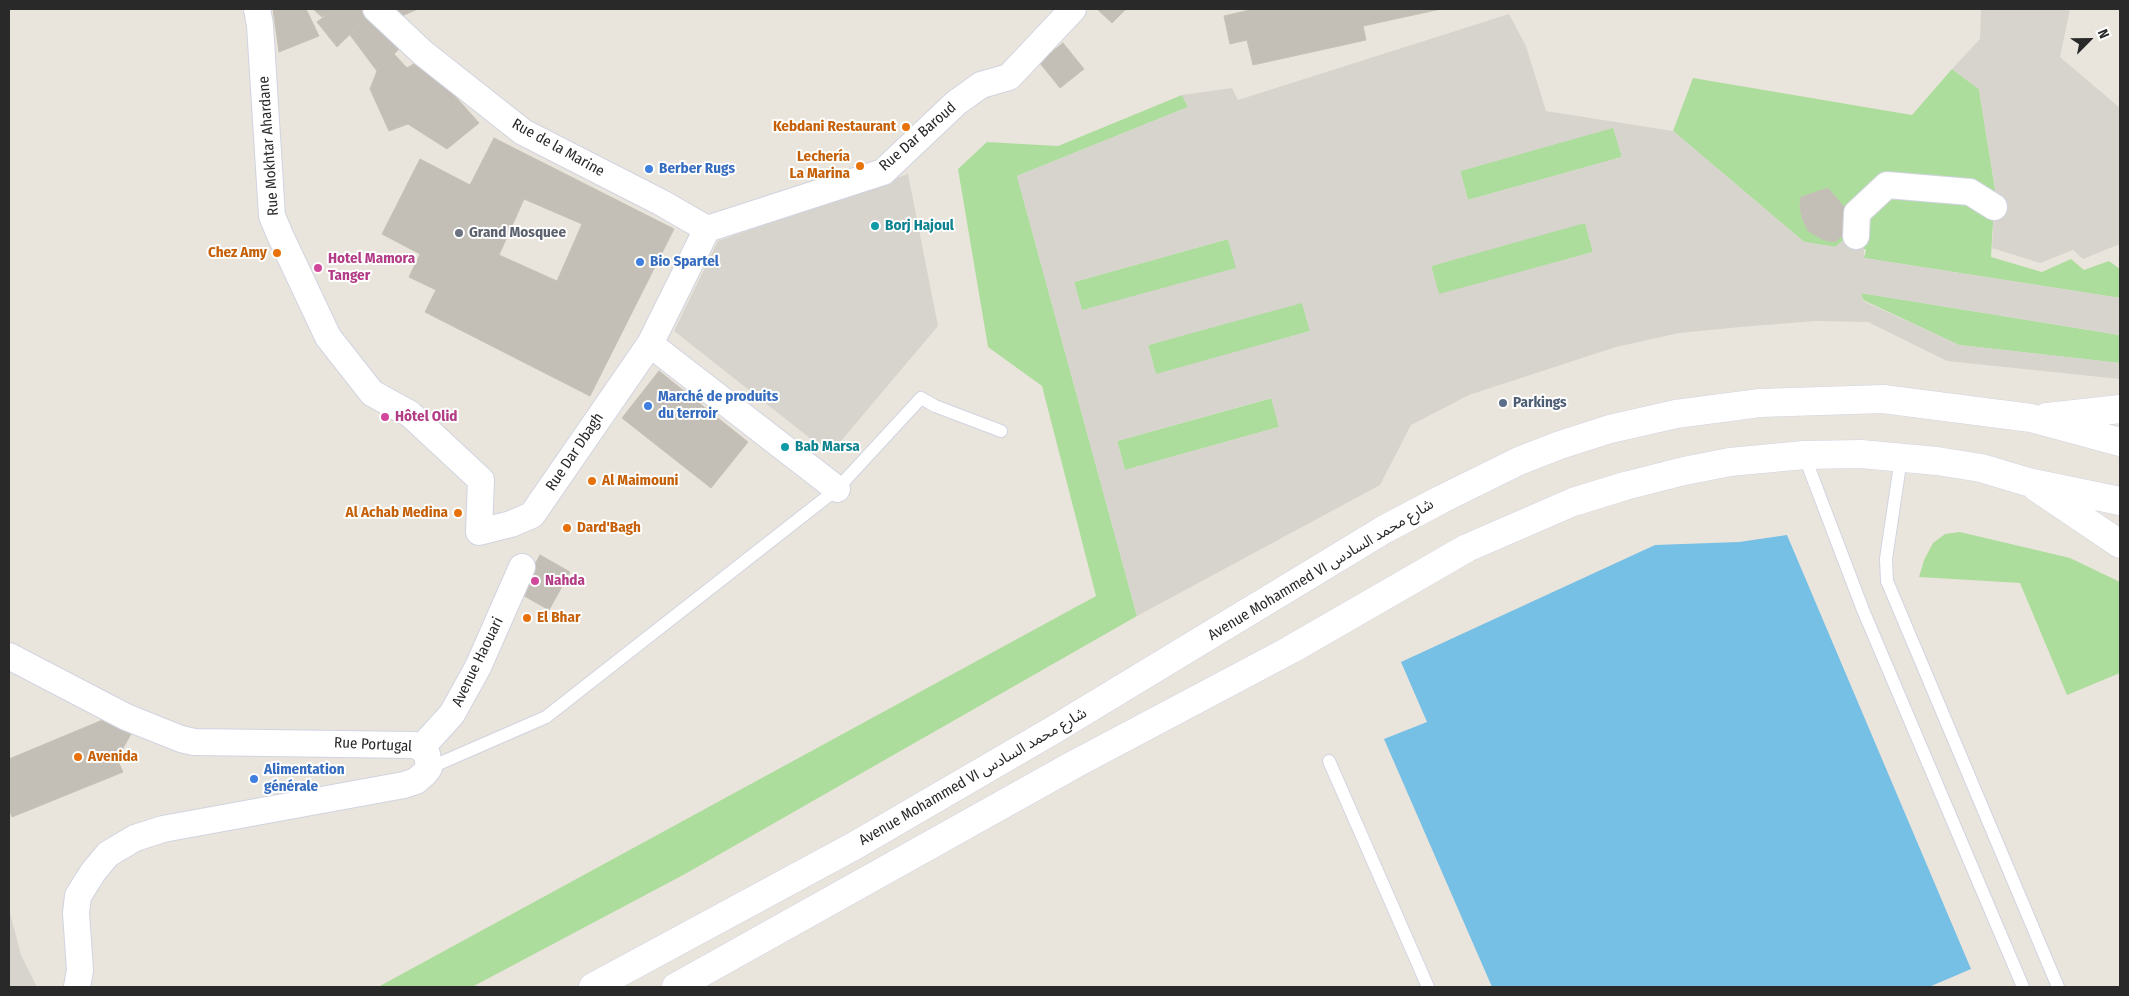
<!DOCTYPE html>
<meta charset="utf-8">
<style>
body{margin:0}
#map{position:relative;width:2129px;height:996px;overflow:hidden;background:#eae5dc;font-family:"Fira Sans Condensed",sans-serif}
canvas{display:block}
.frame{position:absolute;inset:0;border:10px solid #292929;pointer-events:none}
.north{position:absolute;left:2064px;top:15px;width:50px;height:50px;-webkit-text-stroke:4px #fff;paint-order:stroke;rotate:67deg;font-size:14px;font-weight:700;line-height:20px;text-align:center;color:#292929}
.north::after{content:'';display:block;margin:auto;width:18px;height:22px;background:#292929;clip-path:polygon(50% 0,100% 100%,50% 72%,0 100%)}
</style>
<div id="map">
<canvas width="2129" height="996"></canvas>
<div class="frame"></div>
<div class="north">N</div>
</div>
<script>
const ctx = document.querySelector('canvas').getContext('2d');
ctx.lineJoin = 'round';
function fillPath(path, color) {
  ctx.fillStyle = color;
  ctx.fill(path, 'evenodd');
}
function poly(rows) {
  const path = new Path2D();
  for (const r of rows) {
    path.moveTo(r[0], r[1]);
    for (let i = 2; i < r.length; i += 2) path.lineTo(r[i], r[i + 1]);
  }
  return path;
}
function stroke(path, color, width, dash) {
  ctx.strokeStyle = color;
  ctx.lineWidth = width;
  ctx.lineCap = dash ? 'butt' : 'round';
  ctx.setLineDash(dash || []);
  ctx.stroke(path);
}
function drawText(font, color, halo, rows, align = 'center') {
  ctx.font = font + ' "Fira Sans Condensed","Noto Sans Arabic",sans-serif';
  ctx.lineWidth = 4;
  ctx.setLineDash([]);
  ctx.textBaseline = 'middle';
  ctx.strokeStyle = halo;
  ctx.fillStyle = color;
  for (const [text, x, y, turn = 0] of rows) {
    ctx.save();
    ctx.translate(x, y);
    ctx.rotate((+turn || 0) * Math.PI / 180);
    ctx.textAlign = isNaN(turn) ? turn : align;
    if (halo) ctx.strokeText(text, 0, 0);
    ctx.fillText(text, 0, 0);
    ctx.restore();
  }
}
fillPath(poly([
 [1952,69,1979,89,1995,189,1991,257,2042,272,2071,259,2084,270,2109,261,2120,269,2120,298,1864,258,1866,250,1845,239,1835,247,1804,242,1673,131,1693,78,1912,115],
 [1182,95,1188,107,1017,176,1137,616,685,874,472,987,378,987,1096,596,1042,386,988,347,958,169,987,142,1058,146],
 [1614,127,1622,157,1468,200,1460,171],
 [1585,222,1593,252,1439,295,1431,266],
 [1228,239,1237,268,1082,311,1074,282],
 [1861,293,2120,335,2120,363,1959,345,1863,300],
 [1302,302,1310,331,1156,375,1148,345],
 [1272,398,1279,427,1125,470,1117,441],
 [1960,532,2070,558,2120,582,2120,673,2067,695,2020,583,1919,577,1924,560,1933,543,1945,534]
]), '#addd9c');
fillPath(poly([
 [1981,9,2070,9,2060,57,2120,108,2120,244,2083,259,2073,250,2040,263,1992,248,1995,189,1979,89,1952,69,1980,39],
 [1509,14,1526,46,1546,111,1673,131,1804,242,1835,247,1845,239,1864,233,1864,258,2120,298,2120,335,1861,293,1863,301,1959,345,2120,363,2120,379,1947,361,1868,322,1815,321,1741,327,1679,333,1616,347,1469,395,1411,425,1380,485,1137,616,1017,176,1188,107,1182,95,1232,88,1238,100],
 [1613,128,1622,157,1468,200,1460,171],
 [1585,223,1593,252,1439,294,1431,266],
 [1228,239,1236,268,1082,310,1074,282],
 [1302,303,1310,331,1156,374,1148,345],
 [1271,398,1279,427,1125,470,1117,441],
 [908,174,938,326,830,454,674,331,718,241],
 [9,909,21,955,37,987,9,987]
]), '#d7d4ce');
fillPath(poly([
 [1787,535,1971,969,1929,987,1492,987,1384,739,1427,722,1401,662,1655,545,1739,542]
]), '#76bfe5');
const building = poly([
 [273,9,306,9,319,36,279,52,273,9],
 [313,9,334,9,322,17,313,9],
 [334,9,366,9,371,14,337,47,317,22,334,9],
 [384,9,418,9,390,21,384,9],
 [1097,9,1126,9,1112,23,1097,9],
 [1254,9,1441,9,1363,26,1366,40,1253,65,1247,40,1230,44,1224,16,1254,9],
 [371,14,405,43,377,71,350,35,371,14],
 [1063,43,1084,69,1060,88,1039,62,1063,43],
 [394,54,407,68,422,59,479,123,447,149,408,124,389,131,370,89,377,71,394,54],
 [494,138,674,229,590,396,425,312,436,290,409,277,420,254,382,234,420,159,470,185,494,138],
 [524,199,582,224,557,281,499,255,524,199],
 [1828,188,1849,213,1846,233,1835,242,1824,240,1808,231,1802,218,1800,207,1801,197,1828,188],
 [659,371,748,442,711,488,622,418,659,371],
 [540,555,570,572,549,610,519,593,540,555],
 [105,719,131,734,117,759,123,772,12,817,9,809,9,759,105,719]
]);
fillPath(building, '#c3bfb7');
stroke(building, '#c5c1b6', 1);
const lane = poly([
 [1804,455,1863,610,2023,987],
 [1901,458,1886,559,1887,581,2058,987],
 [1329,761,1428,987],
 [429,768,546,717,837,489,921,398,935,406,1001,431]
]);
const street = poly([
 [257,9,260,25,272,216,280,235,328,337,372,393,410,414,481,480,479,532,511,524,532,515,650,344,707,229],
 [376,9,423,53,523,132,662,203,707,229],
 [707,229,883,172,956,103,981,85,1009,77,1073,9],
 [1856,236,1857,213,1887,185,1970,192,1994,207],
 [650,344,837,489],
 [9,656,126,717,181,739,194,742,414,745,421,748,427,754,429,768,425,773,416,781,404,785,163,829,135,838,108,854,93,872,78,896,76,913,80,970,77,987],
 [421,748,452,714,478,667,522,567]
]);
const secondary = poly([
 [2047,417,2120,409],
 [2037,488,2120,544],
 [593,987,854,846,1055,729,1385,529,1442,499,1519,461,1560,445,1610,429,1676,414,1760,403,1883,399,2031,418,2120,442],
 [676,987,1075,764,1290,650,1467,548,1573,502,1625,486,1684,471,1730,462,1804,455,1861,454,1937,461,1981,468,2028,482,2120,501]
]);
stroke(lane, '#d1d3e1', 14);
stroke(street, '#d1d3e1', 28);
stroke(secondary, '#d1d3e1', 29);
stroke(lane, '#fff', 12);
stroke(street, '#fff', 26);
stroke(secondary, '#fff', 28);
for (const [x, y, r, color] of [
 [906,127,5,"#e8710a"],
 [860,166,5,"#e8710a"],
 [649,169,5,"#3f7fe0"],
 [875,226,5,"#0f9aa8"],
 [459,233,5,"#6b7280"],
 [277,253,5,"#e8710a"],
 [640,262,5,"#3f7fe0"],
 [318,268,5,"#d1479c"],
 [1503,403,5,"#5c6f8a"],
 [648,406,5,"#3f7fe0"],
 [385,417,5,"#d1479c"],
 [785,447,5,"#0f9aa8"],
 [592,481,5,"#e8710a"],
 [458,513,5,"#e8710a"],
 [567,528,5,"#e8710a"],
 [535,581,5,"#d1479c"],
 [527,618,5,"#e8710a"],
 [78,757,5,"#e8710a"],
 [254,779,5,"#3f7fe0"]
]) {
  const dot = new Path2D();
  dot.arc(x, y, r, 0, 2 * Math.PI);
  ctx.fillStyle = color;
  ctx.fill(dot);
  stroke(dot, '#fff', 2);
}
drawText('bold 15px', '#c56008', '#fff', [
 ["Kebdani Restaurant",896,127],
 ["Lechería",850,157],
 ["La Marina",850,174],
 ["Chez Amy",267,253],
 ["Al Maimouni",602,481,"left"],
 ["Al Achab Medina",448,513],
 ["Dard'Bagh",577,528,"left"],
 ["El Bhar",537,618,"left"],
 ["Avenida",88,757,"left"]
], 'right');
drawText('15px', '#292929', '#fff', [
 ["Rue Dar Baroud",918,137,-41],
 ["Rue Mokhtar Ahardane",269,146,-94],
 ["Rue de la Marine",558,148,29],
 ["Rue Dar Dbagh",575,452,-56],
 ["Avenue Mohammed VI شارع محمد السادس",1321,570,-31],
 ["Avenue Haouari",478,662,-64],
 ["Rue Portugal",373,745,3],
 ["Avenue Mohammed VI شارع محمد السادس",973,777,-30]
]);
drawText('bold 15px', '#366cbe', '#fff', [
 ["Berber Rugs",659,169],
 ["Bio Spartel",650,262],
 ["Marché de produits",658,397],
 ["du terroir",658,414],
 ["Alimentation",264,770],
 ["générale",264,787]
], 'left');
drawText('bold 15px', '#0d838f', '#fff', [
 ["Borj Hajoul",885,226],
 ["Bab Marsa",795,447]
], 'left');
drawText('bold 15px', '#5b616d', '#fff', [
 ["Grand Mosquee",469,233]
], 'left');
drawText('bold 15px', '#b23c85', '#fff', [
 ["Hotel Mamora",328,259],
 ["Tanger",328,276],
 ["Hôtel Olid",395,417],
 ["Nahda",545,581]
], 'left');
drawText('bold 15px', '#4e5e75', '#fff', [
 ["Parkings",1513,403]
], 'left');
</script>
